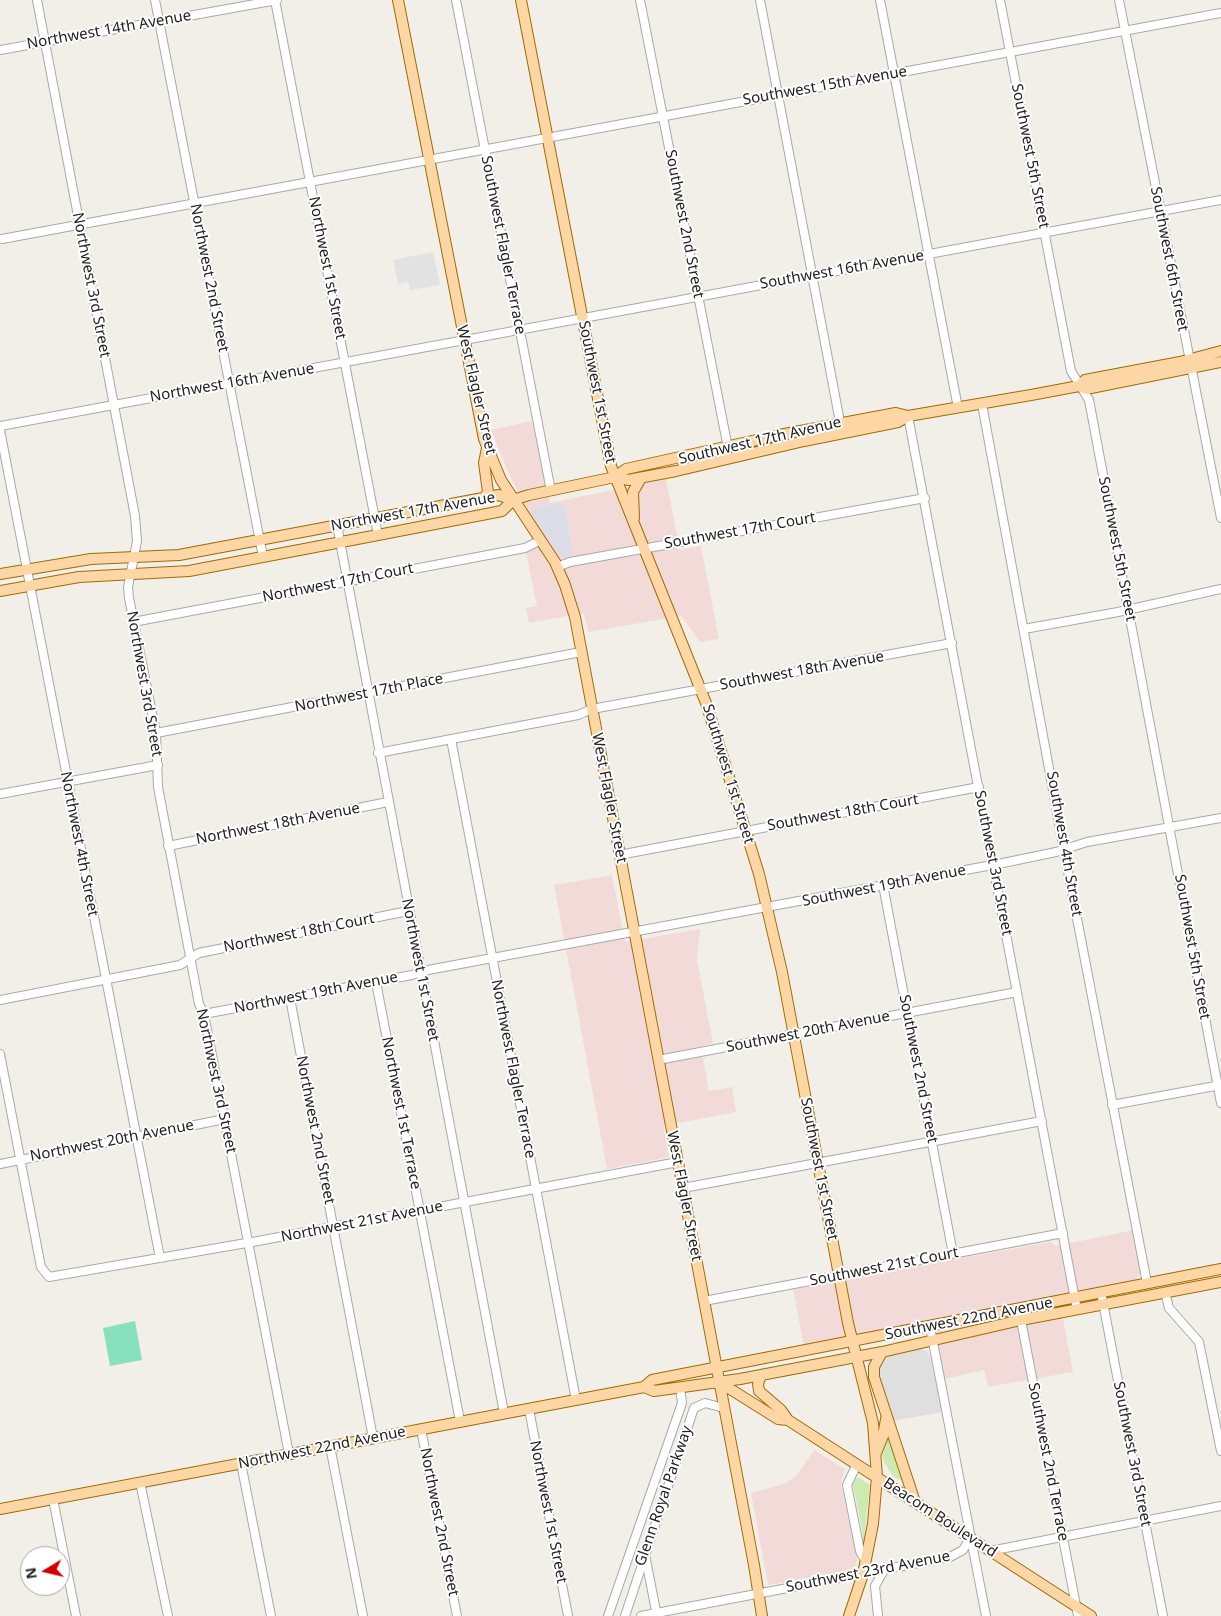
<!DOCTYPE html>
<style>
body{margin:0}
#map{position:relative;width:1221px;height:1616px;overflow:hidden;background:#f2efe9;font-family:"Noto Sans",sans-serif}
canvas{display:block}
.north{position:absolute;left:20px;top:1546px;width:50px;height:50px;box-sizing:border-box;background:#fff;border:1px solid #a7a7a7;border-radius:50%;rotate:261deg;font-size:14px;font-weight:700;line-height:20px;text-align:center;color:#222}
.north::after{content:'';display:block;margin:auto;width:18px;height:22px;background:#d40000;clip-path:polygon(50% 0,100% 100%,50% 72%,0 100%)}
</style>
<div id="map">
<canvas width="1221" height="1616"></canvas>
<div class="north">N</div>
</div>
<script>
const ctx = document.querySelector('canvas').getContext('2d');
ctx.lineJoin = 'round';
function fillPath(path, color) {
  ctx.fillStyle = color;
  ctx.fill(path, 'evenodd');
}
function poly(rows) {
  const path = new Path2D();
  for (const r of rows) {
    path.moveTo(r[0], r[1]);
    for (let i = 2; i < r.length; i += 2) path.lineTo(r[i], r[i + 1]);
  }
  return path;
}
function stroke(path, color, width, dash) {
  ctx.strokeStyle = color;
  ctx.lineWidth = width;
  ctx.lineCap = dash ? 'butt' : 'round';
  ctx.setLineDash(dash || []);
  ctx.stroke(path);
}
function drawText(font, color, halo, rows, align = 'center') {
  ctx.font = font + ' "Noto Sans",sans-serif';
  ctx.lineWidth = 4;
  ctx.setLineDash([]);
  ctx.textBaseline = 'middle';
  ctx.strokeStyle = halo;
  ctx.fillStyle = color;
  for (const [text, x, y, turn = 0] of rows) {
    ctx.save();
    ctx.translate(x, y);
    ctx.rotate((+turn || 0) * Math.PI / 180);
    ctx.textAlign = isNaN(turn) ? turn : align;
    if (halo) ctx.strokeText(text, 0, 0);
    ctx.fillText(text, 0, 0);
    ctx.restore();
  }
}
fillPath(poly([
 [917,1347,927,1351,930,1357,943,1412,892,1421,879,1387,878,1363,885,1356]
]), '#e0dfdf');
fillPath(poly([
 [532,421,550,503,666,479,680,550,701,546,719,639,700,642,681,616,588,632,584,613,529,623,526,608,537,606,526,552,549,542,530,516,505,465,491,430],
 [612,875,625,942,700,929,697,960,713,1043,701,1046,709,1091,732,1087,736,1112,663,1126,669,1157,607,1169,554,885],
 [1134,1230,1140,1264,1140,1274,1134,1282,1059,1297,1073,1372,988,1387,984,1370,944,1379,933,1322,804,1347,793,1289,1050,1242,1056,1246],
 [814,1450,845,1469,841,1483,857,1558,856,1566,853,1570,768,1585,751,1493,784,1484,797,1475]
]), '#f2dad9');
fillPath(poly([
 [888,1435,905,1481,904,1482,893,1476,884,1462,882,1455],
 [855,1478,859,1478,870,1485,863,1549,861,1542,863,1534,853,1485]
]), '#cdebb0');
fillPath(poly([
 [135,1321,142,1360,110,1366,103,1328]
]), '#88e0be');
fillPath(poly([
 [433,252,440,285,410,290,408,282,398,284,393,260]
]), '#e2e2e2');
fillPath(poly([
 [564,503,573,555,560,557,530,513,535,508]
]), '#dddde8');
const minor = poly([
 [37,0,135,516,137,541,128,587,129,598,156,733,158,787,199,1004,204,1014,289,1454],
 [155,0,263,557],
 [275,0,378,535],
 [456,0,551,491],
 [640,0,728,448],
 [760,0,840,422],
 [880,0,958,408],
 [1000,0,1071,371,1089,400,1221,1103],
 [1119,0,1221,518],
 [0,50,277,0],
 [2,239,1221,13],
 [982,404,1066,861,1147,1283],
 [908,416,1077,1310],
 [0,426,1221,200],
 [0,430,160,1258],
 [337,525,504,1413],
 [557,567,570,562,925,498],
 [133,622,525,548,541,540],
 [1024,629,1118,612,1221,589],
 [156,733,581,652],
 [451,739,576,1400],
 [378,753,578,715,592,709,952,643],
 [0,794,158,765],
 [168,846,388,802],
 [619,855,979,787],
 [883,885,953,1254],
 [376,982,460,1421],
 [290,998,373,1438],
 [0,1000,180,965,199,953,408,911],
 [204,1014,412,975,428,970,1003,863,1056,852,1087,842,1221,818],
 [0,1054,41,1267,49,1277,258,1241,678,1162],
 [658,1060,1017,992],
 [1112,1105,1221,1085],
 [0,1164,225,1119],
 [683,1188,1042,1121],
 [1101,1292,1163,1616],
 [1165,1292,1169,1308,1199,1342,1221,1451],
 [704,1301,1063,1233],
 [1020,1315,1078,1616],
 [930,1327,986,1616],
 [529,1409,568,1616],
 [421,1429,457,1616],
 [330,1446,363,1616],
 [241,1463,271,1616],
 [857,1464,847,1485,860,1551,866,1562],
 [140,1482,168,1616],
 [53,1499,76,1616],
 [990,1551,1221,1506],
 [645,1555,657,1616],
 [608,1616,682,1403,680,1387],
 [625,1616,694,1408,705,1403,724,1408],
 [641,1616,950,1557,963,1550,970,1538],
 [878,1616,875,1586,884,1570]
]);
const major = poly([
 [398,0,484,439,501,480,555,562,565,585,575,617,754,1565,762,1616],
 [521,0,611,466,706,703,759,874,782,972,848,1323,873,1423,877,1477,873,1524,863,1574,849,1616],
 [1079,386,1086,389,1221,362],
 [615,477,628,480,676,471,804,441,898,422,908,416],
 [484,498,488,492,484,463,487,448],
 [634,518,633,492,641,478],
 [0,574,91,559,179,555,499,495,513,500],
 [0,591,79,577,189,571,378,535,502,511,513,500,529,495,615,477,626,469,779,435,896,413,908,416,1031,395,1079,386,1085,380,1180,362,1221,351],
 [882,1352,874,1367,874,1377,915,1502],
 [761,1375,758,1384,759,1391,781,1410,788,1420,1091,1616],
 [719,1382,778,1419,788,1420],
 [644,1387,654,1391,740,1379,882,1352,1021,1320,1221,1282],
 [876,1453,883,1436,886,1419],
 [0,1509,644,1387,652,1380,1221,1269]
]);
stroke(minor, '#a9a9a9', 10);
stroke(major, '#a06b00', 12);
stroke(minor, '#fff', 8);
stroke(major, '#fcd6a4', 10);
drawText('15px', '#222', '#fff', [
 ["Northwest 14th Avenue",109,30,-10],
 ["Southwest 15th Avenue",825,86,-10],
 ["Southwest 5th Street",1030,156,79],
 ["Southwest 2nd Street",684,224,79],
 ["Southwest Flagler Terrace",503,245,79],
 ["Southwest 6th Street",1169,259,79],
 ["Northwest 1st Street",327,268,79],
 ["Southwest 16th Avenue",842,270,-10],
 ["Northwest 2nd Street",209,278,79],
 ["Northwest 3rd Street",91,285,79],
 ["Northwest 16th Avenue",232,383,-10],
 ["West Flagler Street",476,390,77],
 ["Southwest 1st Street",597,392,79],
 ["Southwest 17th Avenue",760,441,-13],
 ["Northwest 17th Avenue",413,512,-10],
 ["Southwest 17th Court",740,531,-10],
 ["Southwest 5th Street",1117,549,79],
 ["Northwest 17th Court",338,583,-11],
 ["Southwest 18th Avenue",802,671,-10],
 ["Northwest 3rd Street",144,684,80],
 ["Northwest 17th Place",369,693,-11],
 ["Southwest 1st Street",728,774,73],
 ["West Flagler Street",609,798,79],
 ["Southwest 18th Court",843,813,-10],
 ["Northwest 18th Avenue",278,824,-11],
 ["Northwest 4th Street",79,844,79],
 ["Southwest 4th Street",1064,844,80],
 ["Southwest 3rd Street",993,863,79],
 ["Southwest 19th Avenue",884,886,-11],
 ["Northwest 18th Court",299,933,-11],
 ["Southwest 5th Street",1192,947,80],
 ["Northwest 1st Street",420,970,79],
 ["Northwest 19th Avenue",316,993,-11],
 ["Southwest 20th Avenue",808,1032,-11],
 ["Northwest Flagler Terrace",513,1069,79],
 ["Southwest 2nd Street",918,1069,79],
 ["Northwest 3rd Street",216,1081,78],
 ["Northwest 1st Terrace",401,1113,79],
 ["Northwest 2nd Street",315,1130,79],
 ["Northwest 20th Avenue",112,1141,-11],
 ["Southwest 1st Street",819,1169,79],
 ["West Flagler Street",684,1196,79],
 ["Northwest 21st Avenue",362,1222,-11],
 ["Southwest 21st Court",884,1267,-11],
 ["Southwest 22nd Avenue",969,1319,-11],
 ["Northwest 22nd Avenue",322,1448,-11],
 ["Southwest 3rd Street",1132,1454,79],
 ["Southwest 2nd Terrace",1048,1462,79],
 ["Glenn Royal Parkway",664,1496,-71],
 ["Northwest 1st Street",548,1512,79],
 ["Beacom Boulevard",940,1518,33],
 ["Northwest 2nd Street",439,1522,79],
 ["Southwest 23rd Avenue",868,1572,-11]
]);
</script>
